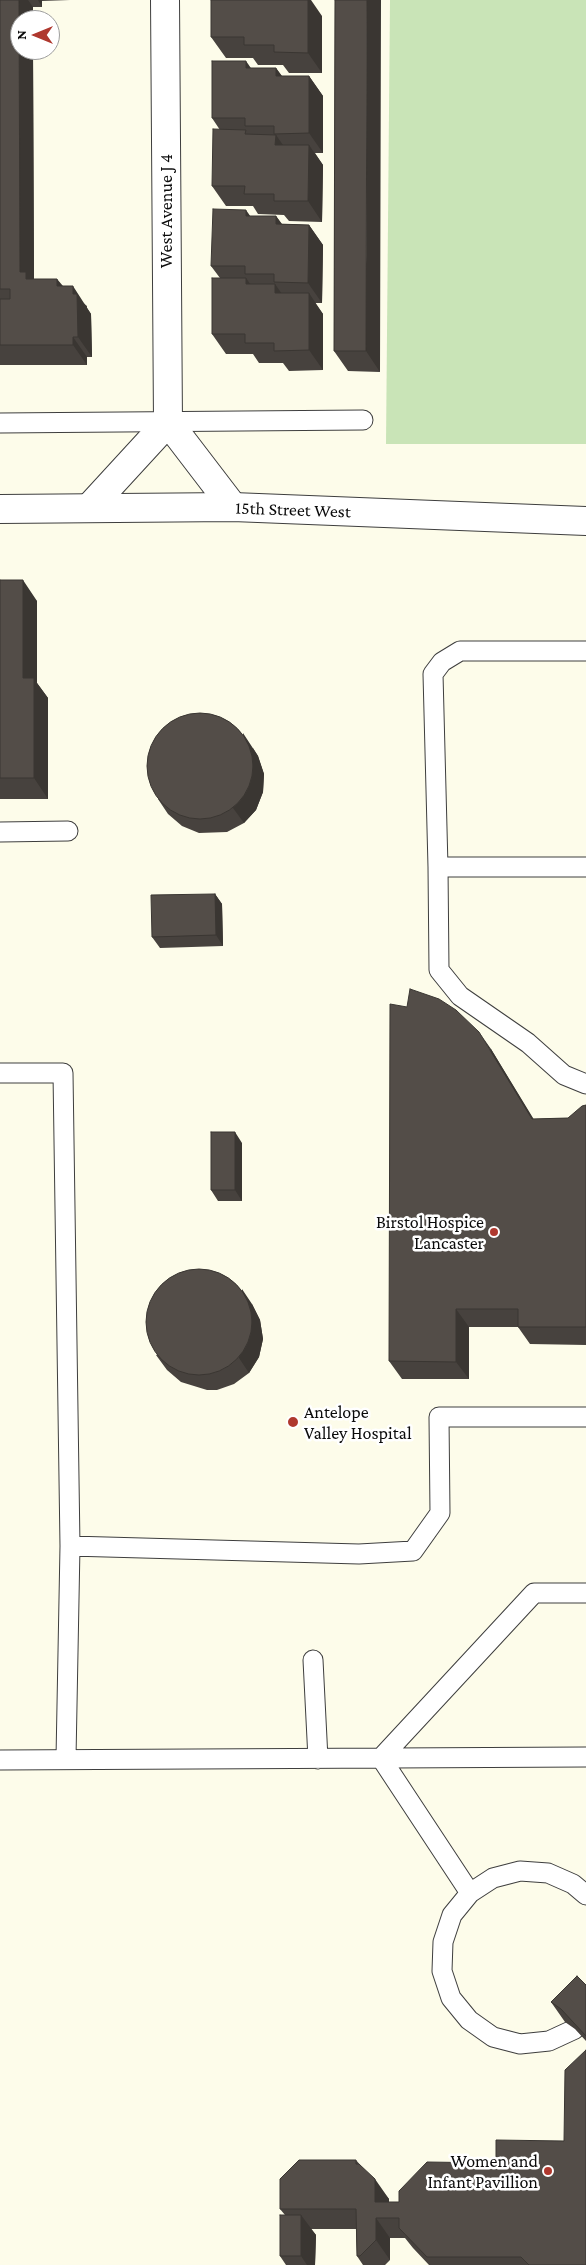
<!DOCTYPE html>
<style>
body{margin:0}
#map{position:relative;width:586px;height:2265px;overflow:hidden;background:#fdfcea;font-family:"Crimson Pro",serif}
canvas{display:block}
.north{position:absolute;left:10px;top:10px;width:50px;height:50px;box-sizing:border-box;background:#fff;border:1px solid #9d9d9d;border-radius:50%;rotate:270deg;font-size:14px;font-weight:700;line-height:20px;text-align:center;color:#0b0b0b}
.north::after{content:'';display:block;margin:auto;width:18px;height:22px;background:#af382e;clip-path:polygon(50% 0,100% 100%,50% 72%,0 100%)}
</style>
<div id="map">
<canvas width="586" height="2265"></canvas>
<div class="north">N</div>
</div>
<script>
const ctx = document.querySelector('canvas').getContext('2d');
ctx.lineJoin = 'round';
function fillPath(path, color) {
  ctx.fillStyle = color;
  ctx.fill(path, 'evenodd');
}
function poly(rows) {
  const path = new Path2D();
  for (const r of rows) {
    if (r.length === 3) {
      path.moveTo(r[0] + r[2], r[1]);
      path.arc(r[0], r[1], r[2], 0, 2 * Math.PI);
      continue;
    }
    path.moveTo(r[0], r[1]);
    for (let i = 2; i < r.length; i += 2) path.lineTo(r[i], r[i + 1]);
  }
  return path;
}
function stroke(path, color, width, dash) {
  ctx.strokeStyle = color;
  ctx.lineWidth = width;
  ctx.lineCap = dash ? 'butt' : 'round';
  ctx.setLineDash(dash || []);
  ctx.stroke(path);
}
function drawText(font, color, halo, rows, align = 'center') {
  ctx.font = font + ' "Crimson Pro",serif';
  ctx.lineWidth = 5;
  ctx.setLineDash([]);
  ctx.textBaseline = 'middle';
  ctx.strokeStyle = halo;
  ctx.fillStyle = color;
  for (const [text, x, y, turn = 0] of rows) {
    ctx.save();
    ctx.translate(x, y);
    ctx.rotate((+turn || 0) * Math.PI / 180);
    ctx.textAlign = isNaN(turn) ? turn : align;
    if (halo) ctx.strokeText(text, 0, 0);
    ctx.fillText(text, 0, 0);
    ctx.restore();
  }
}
fillPath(poly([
 [390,0,586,0,586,444,386,444]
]), '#c9e4b7');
const service = poly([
 [0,423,363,420],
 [0,832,68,831],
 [438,867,433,674,442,662,460,651,586,651],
 [586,867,438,867,439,970,460,996,528,1043,564,1075,586,1084],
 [0,1073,63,1073,70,1546],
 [313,1660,318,1759],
 [66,1758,70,1546,359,1554,413,1551,440,1513,439,1417,586,1417],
 [0,1760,586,1757],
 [470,1893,381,1758,534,1593,586,1593],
 [575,2029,549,2041,520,2044,493,2037,469,2020,451,1998,442,1971,443,1942,452,1915,470,1893,493,1878,520,1871,548,1873,573,1884,586,1895]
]);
const minor = poly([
 [165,0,168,422,233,507],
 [89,508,168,422]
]);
const tertiary = poly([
 [0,509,233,507,586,521]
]);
stroke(service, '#3e3e3e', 21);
stroke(minor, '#3e3e3e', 30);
stroke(tertiary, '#3e3e3e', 30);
stroke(service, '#fff', 19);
stroke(minor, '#fff', 28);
stroke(tertiary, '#fff', 28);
fillPath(poly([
 [0,0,70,0,42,1,42,7,33,7,20,50,33,50,34,279,57,279,63,286,87,306,87,308,91,314,92,357,87,357,87,365,0,365],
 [335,0,380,372,348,371,334,351],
 [322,16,322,73,289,73,283,65,258,65,253,58,226,58,211,37],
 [251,68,276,68,282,76,309,76,323,96,323,153,315,153,323,165,322,222,289,221,284,215,258,214,253,206,226,206,212,186,220,130,212,118],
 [250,216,276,216,282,224,309,225,323,245,322,303,315,303,323,314,323,370,289,371,283,363,259,363,253,354,226,354,212,334,220,278,211,266],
 [0,580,37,601,37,683,48,698,48,799,0,799],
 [253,748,258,756,264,774,263,792,256,810,244,823,227,832,199,833,182,826,168,814,158,799],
 [215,894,222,904,223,946,160,948,152,937],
 [491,1049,533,1119,568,1118,586,1105,586,1345,530,1344,518,1327,469,1327,469,1379,402,1379,389,1361],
 [242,1143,242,1201,218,1201,211,1190],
 [252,1304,260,1320,263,1339,259,1357,249,1373,234,1384,217,1390,207,1390,181,1382,167,1370,156,1355],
 [586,1985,586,2041,575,2029,565,2022,551,2002],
 [356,2160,389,2199,389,2202,586,2265,429,2265,413,2248,405,2238,390,2238,390,2260,385,2265,363,2265,357,2256,356,2229,311,2229,316,2235,315,2265,286,2265,280,2256,285,2215,280,2209]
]), '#47423e');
fillPath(poly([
 [19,0,28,0,33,7,33,20,20,20,20,50,33,50,34,289,20,272],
 [38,0,42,0,42,7],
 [308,0,311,0,322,16,322,73,308,53],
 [367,0,381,0,380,372,366,351],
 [246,61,260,81,246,68],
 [276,68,290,88,276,76],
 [309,76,323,96,323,153,309,133],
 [276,135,290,155,275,145],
 [309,145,323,165,322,222,308,201],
 [246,210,260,230,246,216],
 [276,216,290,236,276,224],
 [309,225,323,245,322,303,308,283],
 [246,278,260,298,246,284],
 [57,279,71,299,57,286],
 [275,284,289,304,275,293],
 [73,286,91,314,92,357,78,337,73,294],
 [309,293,323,314,323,370,309,350],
 [73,337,87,357,87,365,73,345],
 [23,580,37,601,37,683,48,698,48,799,34,778,23,678],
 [243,733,258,756,264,774,263,792,256,810,244,823,233,808],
 [215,894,222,904,223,946,216,935],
 [479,1032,491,1049,544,1136,532,1119],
 [235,1132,242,1143,242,1201,235,1190],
 [242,1289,252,1304,260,1320,263,1339,259,1357,249,1373,239,1358],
 [456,1309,469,1327,469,1379,456,1362],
 [375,2179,389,2199,389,2218,375,2202],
 [301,2215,316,2235,315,2265,307,2265,301,2256],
 [376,2218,390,2238,390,2260,376,2240]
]), '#3a3632');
const building = poly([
 [0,0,19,0,20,272,26,272,26,279,57,279,57,286,73,286,73,294,77,294,78,337,73,337,73,345,0,345,0,299,10,299,10,289,0,289,0,0],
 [211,0,308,0,308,53,274,52,274,45,244,45,244,37,211,37,211,0],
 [335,0,367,0,366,351,334,351,335,0],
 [212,61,246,61,246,68,276,68,276,76,309,76,309,133,274,134,274,126,245,126,245,118,212,118,212,61],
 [213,129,246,130,245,134,276,135,275,145,309,145,308,201,274,201,274,194,244,194,245,186,212,186,213,129],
 [213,209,246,210,246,216,276,216,276,224,309,225,308,283,274,282,274,274,245,274,245,266,211,266,213,209],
 [212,278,246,278,246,284,275,284,275,293,309,293,309,350,274,351,274,343,245,343,245,334,212,334,212,278],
 [0,580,23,580,23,678,34,678,34,778,0,778,0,580],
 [200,766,53],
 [215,894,216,935,152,937,151,895,215,894],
 [410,989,439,999,456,1010,479,1032,532,1119,568,1118,582,1106,586,1105,586,1327,518,1327,518,1309,456,1309,456,1362,389,1361,390,1004,407,1007,410,989],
 [211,1132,235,1132,235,1190,211,1190,211,1132],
 [199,1322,53],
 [577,1976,586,1985,586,2036,561,2009,551,2002,577,1976],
 [586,2050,586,2265,529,2265,521,2257,427,2257,399,2228,399,2218,376,2218,376,2240,360,2256,357,2256,356,2209,280,2209,280,2179,299,2160,356,2160,356,2164,359,2164,375,2179,375,2202,399,2202,399,2191,427,2162,496,2163,496,2140,564,2141,565,2070,586,2050],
 [280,2215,301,2215,301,2256,280,2256,280,2215]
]);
fillPath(building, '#534d48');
stroke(building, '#3a3632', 1);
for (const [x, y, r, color] of [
 [494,1232,5,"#af382e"],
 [293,1422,6,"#af382e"],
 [548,2171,5,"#af382e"]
]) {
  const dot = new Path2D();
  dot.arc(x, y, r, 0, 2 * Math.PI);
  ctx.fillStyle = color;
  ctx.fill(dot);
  stroke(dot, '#fff', 2);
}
drawText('18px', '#0b0b0b', '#fff', [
 ["West Avenue J 4",166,211,-90],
 ["15th Street West",293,510,2]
]);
drawText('18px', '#0b0b0b', '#fff', [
 ["Birstol Hospice",484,1222],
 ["Lancaster",484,1243],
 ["Antelope",304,1412,"left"],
 ["Valley Hospital",304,1433,"left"],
 ["Women and",538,2161],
 ["Infant Pavillion",538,2182]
], 'right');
</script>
